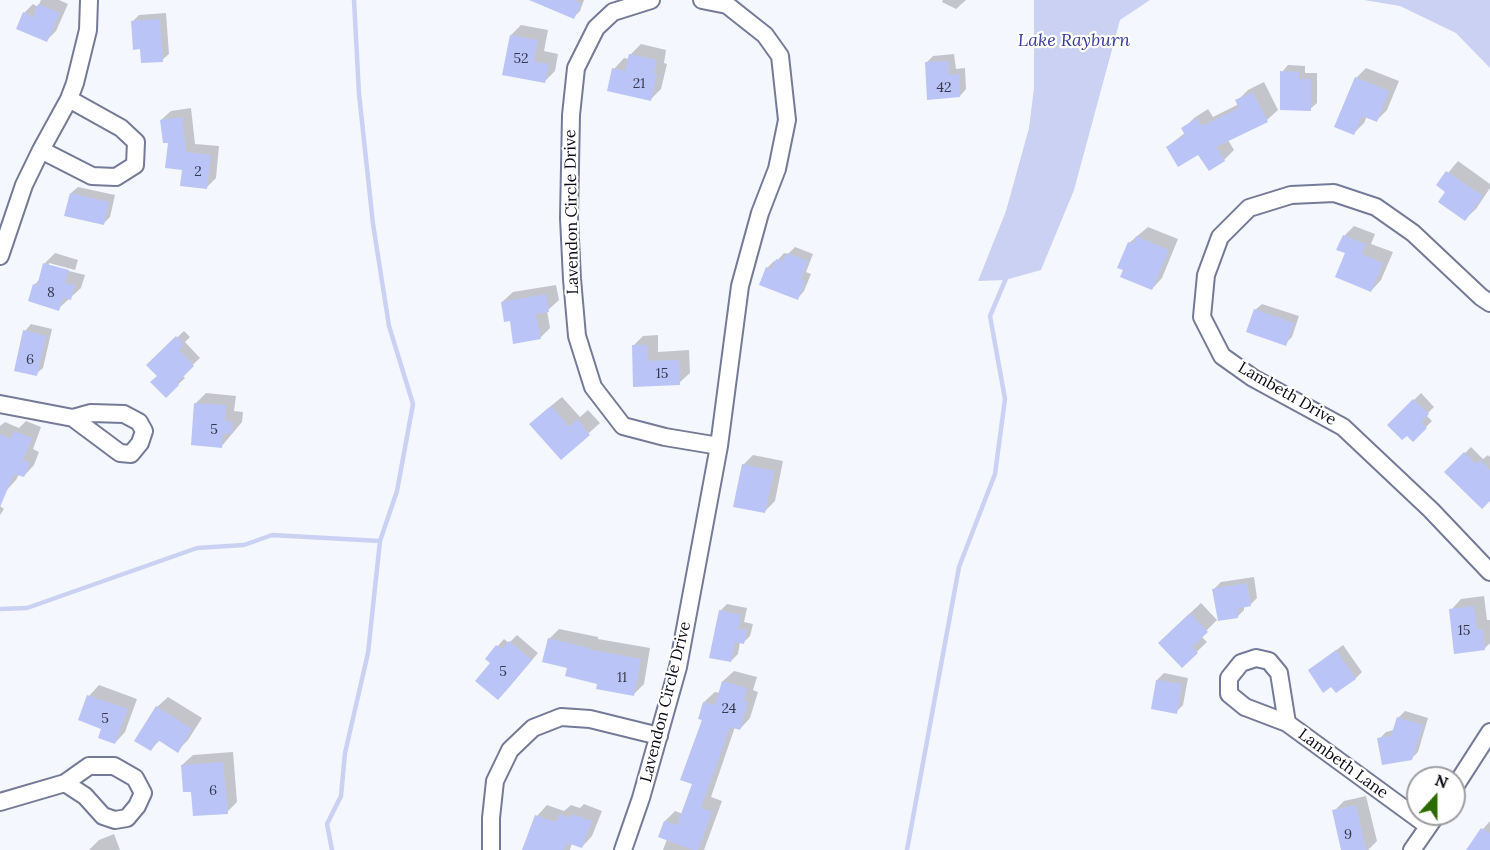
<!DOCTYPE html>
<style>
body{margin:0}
#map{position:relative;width:1490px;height:850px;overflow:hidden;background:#f5f7fe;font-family:Lora,serif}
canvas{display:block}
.north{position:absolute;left:1406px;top:766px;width:60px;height:60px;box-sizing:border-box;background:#fff;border:2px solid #9d9da2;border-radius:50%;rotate:21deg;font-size:16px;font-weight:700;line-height:24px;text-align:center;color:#0a0b16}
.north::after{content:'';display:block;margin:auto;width:21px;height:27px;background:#2a6b00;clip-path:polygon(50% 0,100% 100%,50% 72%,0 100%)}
</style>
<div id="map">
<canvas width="1490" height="850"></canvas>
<div class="north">N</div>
</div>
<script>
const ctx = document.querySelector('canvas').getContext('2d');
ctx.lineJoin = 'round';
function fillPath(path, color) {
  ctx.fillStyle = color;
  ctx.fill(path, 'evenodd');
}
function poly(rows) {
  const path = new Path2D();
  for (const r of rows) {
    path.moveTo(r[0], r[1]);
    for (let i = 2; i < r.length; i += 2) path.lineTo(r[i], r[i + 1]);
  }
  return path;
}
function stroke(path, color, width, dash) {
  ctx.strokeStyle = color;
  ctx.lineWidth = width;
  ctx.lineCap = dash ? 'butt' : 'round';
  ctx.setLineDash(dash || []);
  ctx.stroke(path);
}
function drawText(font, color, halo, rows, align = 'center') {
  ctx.font = font + ' Lora,serif';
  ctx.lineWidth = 4.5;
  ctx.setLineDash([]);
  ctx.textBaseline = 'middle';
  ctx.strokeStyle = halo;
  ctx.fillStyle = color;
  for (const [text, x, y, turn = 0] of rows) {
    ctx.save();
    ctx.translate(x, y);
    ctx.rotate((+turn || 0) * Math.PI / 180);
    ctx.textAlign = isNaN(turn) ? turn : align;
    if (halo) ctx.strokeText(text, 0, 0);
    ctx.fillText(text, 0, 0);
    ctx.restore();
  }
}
fillPath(poly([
 [1034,0,1150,0,1120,20,1074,190,1041,270,1005,280,978,281,1006,211,1029,128,1034,88],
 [1364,0,1490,0,1490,68,1456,33,1400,6]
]), '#cad1f3');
fillPath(poly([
 [41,0,59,0,68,4,56,31,47,40,24,13,33,4,38,7],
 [540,0,584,0,580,11,574,17],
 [943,0,966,0,956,9,942,2],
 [166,13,169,54,162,60,142,47,132,22,139,15],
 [521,25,548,30,544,51,558,54,555,71,545,81,511,35],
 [641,44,666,50,664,63,667,64,661,89,651,99,614,69,624,58,629,59,630,55],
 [954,54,956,69,965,68,966,89,960,96,926,63,933,56],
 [1288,65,1305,66,1305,73,1317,73,1317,103,1310,109,1282,72],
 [1366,68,1399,81,1387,110,1377,120,1367,116,1364,123,1354,133,1356,78],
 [1264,82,1278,110,1267,120,1228,140,1234,150,1224,160,1199,153,1167,147,1186,132,1183,129,1194,118,1208,109,1213,117,1239,104,1237,101,1248,90],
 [191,108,195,144,219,146,216,178,207,187,183,168,169,141,161,120,171,111],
 [1458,161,1490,184,1490,188,1476,209,1465,219,1447,191,1438,185],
 [78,187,115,195,110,217,103,224,71,193],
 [1354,226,1375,234,1371,244,1393,252,1381,280,1371,291,1347,253,1344,236],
 [1148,227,1178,239,1162,278,1152,289,1125,269,1129,243],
 [795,247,813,254,806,272,811,274,804,291,798,298,767,268,774,261,776,262,784,253,788,254],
 [55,253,78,260,75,270,49,263,49,266,85,275,81,288,58,309,34,285,40,279,45,263],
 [556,285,559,300,547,311,550,328,540,338,511,319,502,302,513,292],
 [1262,304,1299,316,1292,337,1285,344,1255,310],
 [31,324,52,329,43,368,36,374,25,331],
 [184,331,190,337,185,342,200,358,182,375,185,378,166,396,159,376,148,365],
 [658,335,658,352,689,350,690,373,679,383,635,385,633,346,643,336],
 [206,393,236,396,234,411,243,412,242,422,221,447,196,403],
 [1421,393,1434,407,1426,415,1432,421,1413,440,1407,434,1389,425],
 [562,397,580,417,588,410,600,423,561,458,541,414],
 [26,421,41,427,33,449,39,452,34,465,24,476,19,474,16,480,6,491,0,490,0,426,5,422,19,428],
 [1471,447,1483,459,1488,455,1490,457,1490,499,1446,472],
 [753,455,783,461,775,501,765,511,743,465],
 [0,506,4,509,0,515],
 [1254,577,1257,598,1250,605,1244,606,1244,610,1237,617,1214,589,1221,582],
 [1484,596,1487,620,1490,620,1490,643,1484,649,1451,610,1461,599],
 [1201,603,1217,620,1201,636,1207,642,1182,666,1170,632],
 [727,604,747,608,744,622,753,624,750,636,743,643,740,642,738,654,731,661,720,611],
 [559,629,598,637,598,639,650,648,644,684,634,694,599,682,568,667,549,639],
 [517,635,538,653,505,692,492,662,487,658,504,639,509,643],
 [1343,645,1362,672,1356,678,1310,670],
 [734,671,757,677,753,690,758,692,750,718,740,729,735,727,711,797,722,801,704,850,663,850,667,839,665,821,675,811,683,814,694,783,704,702,715,692,720,693,723,681],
 [1164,673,1188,678,1183,705,1176,712,1157,680],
 [99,685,137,699,125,732,115,743,103,728,89,696],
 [168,697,202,718,188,740,177,751,160,740,151,749,157,707],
 [1405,711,1428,718,1418,752,1411,759,1379,739,1386,732,1394,730,1398,718],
 [233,752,237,802,227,812,193,790,182,765,193,755],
 [1366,796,1377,841,1368,850,1342,850,1334,811,1344,801],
 [584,804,602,811,592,836,582,847,572,843,570,850,524,850,537,816,547,805,564,811,571,805,580,808],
 [1490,821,1490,850,1468,850,1483,829],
 [114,834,120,850,89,850,99,840]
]), '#0003');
stroke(poly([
 [0,609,27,608,197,548,244,545,272,535,380,541],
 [332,850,327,824,341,796,345,753,368,653,380,541,397,491,413,404,389,326,373,224,359,94,354,0],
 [907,850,959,567,995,474,1005,399,990,316,1007,276]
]), '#cad1f3', 4.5);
fillPath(poly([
 [529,0,574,0,581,3,574,19],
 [38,4,60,13,47,42,16,29,23,12,33,17],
 [160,19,163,62,141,63,140,49,133,50,131,21],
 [510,35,538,40,534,62,549,64,545,83,502,75],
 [629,54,657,60,654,73,657,74,651,101,607,91,612,68,625,71],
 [948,61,949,75,959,74,960,97,927,100,925,62],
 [1280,71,1299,72,1299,79,1311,79,1311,111,1280,110],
 [1355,77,1389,91,1377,122,1362,116,1354,135,1334,127],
 [1253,92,1268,122,1216,147,1225,161,1209,171,1198,155,1178,167,1166,147,1185,135,1181,128,1197,118,1202,126,1239,108,1235,100],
 [182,117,186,152,211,155,207,189,180,186,182,170,165,168,168,143,163,143,160,120],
 [1446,171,1483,196,1465,221,1438,202,1445,192,1436,185],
 [70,193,109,202,104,225,64,216],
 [1343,235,1366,244,1362,254,1383,263,1371,292,1335,277,1345,253,1336,250],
 [1136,236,1169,250,1152,290,1120,277,1123,270,1117,268,1128,242,1133,244],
 [787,253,808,261,801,279,805,281,798,300,759,285,766,267,772,269,776,259,783,261],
 [43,263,69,270,65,283,75,285,71,300,63,298,59,311,28,301,33,284,37,286],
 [546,294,549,312,536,314,541,339,513,344,510,321,504,322,501,302],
 [1254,309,1294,323,1286,346,1246,332],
 [23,330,46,336,37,376,14,371],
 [176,336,184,345,179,350,194,366,177,383,179,385,166,398,150,382,157,376,146,365],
 [632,345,648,345,648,361,679,360,680,385,633,387],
 [1413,399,1429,414,1421,422,1427,428,1413,442,1407,436,1402,440,1387,425],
 [194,403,226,405,225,421,233,422,232,434,223,433,222,448,191,445],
 [551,406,569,427,577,419,590,435,561,460,529,424],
 [14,431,32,438,23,460,30,463,24,477,14,474,0,507,0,434,11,439],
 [1464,452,1476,464,1480,460,1490,470,1490,501,1482,509,1444,472],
 [742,464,774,471,765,513,733,507],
 [1247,583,1251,606,1237,609,1238,618,1218,621,1212,589],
 [1474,606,1477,630,1483,629,1485,650,1454,654,1449,609],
 [719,610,741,615,738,629,747,630,744,644,735,642,731,662,709,658],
 [1190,613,1208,632,1192,647,1198,653,1182,668,1158,643],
 [548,638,589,648,588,649,641,659,634,696,596,689,597,684,565,676,567,668,542,662],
 [509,641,532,660,498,700,475,681,490,663,485,659,496,645,502,649],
 [1336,650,1356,679,1336,693,1331,687,1323,693,1308,670],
 [1156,680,1182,684,1177,714,1151,709],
 [722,681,747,688,744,701,748,702,740,730,730,727,701,808,712,812,698,850,693,850,658,837,664,821,677,825,692,784,680,780,702,720,698,719,703,702,715,705],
 [87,695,128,709,115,744,98,738,101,729,78,720],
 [156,706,192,729,178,753,158,740,151,751,134,741],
 [1397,717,1423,725,1412,760,1382,765,1377,738,1391,736],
 [223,762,228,814,193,816,191,792,183,792,181,765],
 [1356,805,1366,850,1341,850,1332,810],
 [559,814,570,818,572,814,592,821,582,848,567,843,564,850,522,850,535,815,556,822],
 [1481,828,1490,833,1490,850,1466,850]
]), '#bac4f6');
const minor = poly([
 [651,0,613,12,596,28,576,68,571,115,569,218,572,279,577,336,593,387,623,426,665,437,719,446],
 [41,150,92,176,116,177,135,165,136,142,121,128,69,99],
 [0,256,24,185,41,150,69,99,75,83,88,30,89,0],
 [1490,303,1481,297,1413,233,1376,207,1334,193,1291,195,1249,208,1220,237,1206,275,1202,317,1222,356,1253,378,1343,427,1431,510,1490,572],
 [0,404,73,418,120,453,131,454,140,443,144,431,139,422,124,414,91,413,73,418],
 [1287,723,1245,707,1229,694,1229,678,1241,663,1256,658,1269,661,1279,673,1287,723,1428,826],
 [1454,788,1490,732],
 [0,802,65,783,89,766,114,766,135,778,143,793,137,806,127,818,115,820,103,816,85,796,65,783],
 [491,850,491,818,495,781,510,750,533,728,561,717,590,719,659,736],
 [623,850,641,798,678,667,719,446,740,286,760,213,777,169,787,120,780,56,765,35,727,5,702,0],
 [1412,850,1437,814]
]);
stroke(minor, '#747a97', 20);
stroke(minor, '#fff', 16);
drawText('14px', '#36394e', null, [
 ["52",521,59],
 ["21",639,84],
 ["42",944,88],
 ["2",198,172],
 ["8",51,293],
 ["6",30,360],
 ["15",662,374],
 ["5",214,430],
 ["15",1464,631],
 ["5",503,672],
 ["11",622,678],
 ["24",729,709],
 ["5",105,719],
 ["6",213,791],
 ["9",1348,835]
]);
drawText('16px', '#0a0b16', '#fff', [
 ["Lavendon Circle Drive",572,212,-91],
 ["Lambeth Drive",1287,394,30],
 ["Lavendon Circle Drive",666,702,-76],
 ["Lambeth Lane",1343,764,36]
]);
drawText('italic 18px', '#393c99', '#fff', [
 ["Lake Rayburn",1074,41]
]);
</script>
